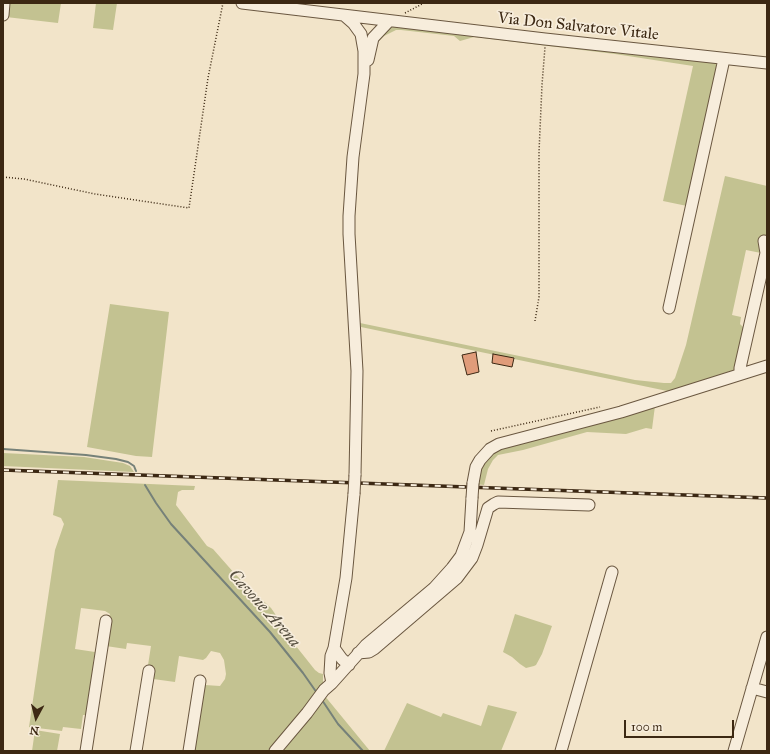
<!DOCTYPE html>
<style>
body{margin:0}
#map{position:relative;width:770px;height:754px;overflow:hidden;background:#f2e4c9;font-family:"IM FELL Great Primer",serif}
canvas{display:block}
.frame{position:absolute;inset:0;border:4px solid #3c2813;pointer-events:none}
.north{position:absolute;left:16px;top:698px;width:40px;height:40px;-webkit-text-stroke:3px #f7eddc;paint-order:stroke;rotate:187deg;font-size:11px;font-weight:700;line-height:16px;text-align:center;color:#3c2813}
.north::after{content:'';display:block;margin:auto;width:14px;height:18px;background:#3c2813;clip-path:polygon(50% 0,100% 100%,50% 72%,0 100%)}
.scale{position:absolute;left:624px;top:720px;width:110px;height:18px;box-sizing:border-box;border:2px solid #3c2813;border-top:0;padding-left:5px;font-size:12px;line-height:14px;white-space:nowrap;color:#3c2813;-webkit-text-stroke:3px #f7eddc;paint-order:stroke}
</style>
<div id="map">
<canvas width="770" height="754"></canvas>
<div class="frame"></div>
<div class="north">N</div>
<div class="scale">100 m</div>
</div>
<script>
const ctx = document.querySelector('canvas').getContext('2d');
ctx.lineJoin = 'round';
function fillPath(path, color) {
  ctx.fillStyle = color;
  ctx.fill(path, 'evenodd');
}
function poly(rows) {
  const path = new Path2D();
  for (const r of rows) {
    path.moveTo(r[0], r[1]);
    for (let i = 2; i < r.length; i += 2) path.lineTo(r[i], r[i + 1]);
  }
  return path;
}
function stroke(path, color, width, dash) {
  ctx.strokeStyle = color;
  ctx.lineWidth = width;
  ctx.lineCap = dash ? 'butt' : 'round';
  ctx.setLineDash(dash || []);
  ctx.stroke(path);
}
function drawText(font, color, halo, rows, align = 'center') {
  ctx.font = font + ' "IM FELL Great Primer",serif';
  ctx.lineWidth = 3.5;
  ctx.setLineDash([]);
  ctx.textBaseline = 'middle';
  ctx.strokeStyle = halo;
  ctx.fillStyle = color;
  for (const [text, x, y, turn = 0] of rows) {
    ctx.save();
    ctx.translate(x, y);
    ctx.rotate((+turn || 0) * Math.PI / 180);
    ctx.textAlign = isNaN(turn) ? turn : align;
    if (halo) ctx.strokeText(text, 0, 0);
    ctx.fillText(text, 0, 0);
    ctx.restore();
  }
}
fillPath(poly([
 [7,3,61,3,58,23,6,17],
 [96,3,117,3,113,30,93,28],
 [393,26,712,62,718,64,687,206,663,201,693,66,615,54,474,37,460,41,454,36,401,30,396,30,384,36,376,44,377,40,388,28],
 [725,176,767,186,767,251,761,253,746,250,732,315,741,317,740,324,744,328,734,370,672,392,361,327,360,323,635,380,664,383,671,383,675,378,686,345],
 [110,304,169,312,152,457,136,456,87,447],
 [655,406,652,429,646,428,626,434,587,432,523,450,498,455,493,460,488,469,484,485,474,484,482,462,501,446],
 [3,453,84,457,123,463,130,466,134,472,3,466],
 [58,480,195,486,194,490,182,490,178,492,176,505,207,546,213,549,235,574,271,608,280,621,288,636,315,670,319,673,323,674,323,685,279,741,269,751,192,751,205,685,220,686,225,679,226,674,224,660,220,653,211,651,206,658,203,660,179,656,175,682,146,678,151,646,127,643,126,649,106,646,110,614,105,611,81,608,75,649,95,652,93,663,96,665,88,715,83,715,81,729,63,727,62,731,29,727,55,550,64,524,61,518,53,515],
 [515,614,552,626,542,654,536,665,534,666,526,668,520,664,512,657,503,652],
 [324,695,370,751,283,751],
 [407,703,441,717,443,713,481,726,488,705,517,712,501,751,384,751],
 [35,730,60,734,57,751,32,751]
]), '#c3c291');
stroke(poly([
 [3,449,86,455,116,459,128,462,134,466,136,471],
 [145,485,156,503,171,524,270,632,303,673,317,693],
 [322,700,338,724,363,751]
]), '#768179', 2);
const building = poly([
 [476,352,479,372,467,375,462,355,476,352],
 [493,354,514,358,512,367,492,363,493,354]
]);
fillPath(building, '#e09c7a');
stroke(building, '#3c2813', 1);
const minor = poly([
 [242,3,545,39,767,63],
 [3,15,4,3],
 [345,16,353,23,361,34,364,51,364,74,353,157,349,216,349,234,357,371,355,475],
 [368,60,373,38,389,21],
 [669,308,724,59],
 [740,374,740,368,766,253,764,241],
 [473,483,476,467,480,460,490,449,499,444,621,412,767,366],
 [334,648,342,659,349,665],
 [358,653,369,652,374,649,457,578,472,558,477,545,488,508,494,504,498,502,589,505],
 [332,683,330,673,331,656,334,648,346,578,354,494],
 [752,688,767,692],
 [86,751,106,621],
 [136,751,149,671],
 [189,751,200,681],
 [275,751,307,713,324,690,332,683,366,645,434,588,452,568,461,556,470,532,472,498],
 [561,751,612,572],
 [734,751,767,637]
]);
stroke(minor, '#6a5740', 13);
stroke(poly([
 [405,13,424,3],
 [3,177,24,179,95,194,189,208,208,78,223,3],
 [535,321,539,297,539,152,542,85,545,47],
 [491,431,600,407]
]), '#3c2813', 1.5, [1, 2]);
stroke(minor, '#f7eddc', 11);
const rail = poly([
 [3,470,767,498]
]);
stroke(rail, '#3c2813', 3.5);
stroke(rail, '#f7eddc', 2, [6]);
const minorBridge = poly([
 [354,494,355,475],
 [472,498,473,483]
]);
stroke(minorBridge, '#6a5740', 13, []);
stroke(minorBridge, '#f7eddc', 11);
drawText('16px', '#3c2813', '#f7eddc', [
 ["Via Don Salvatore Vitale",578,27,6]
]);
drawText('italic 17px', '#544d3e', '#f7eddc', [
 ["Cavone Arena",264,609,48]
]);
</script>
